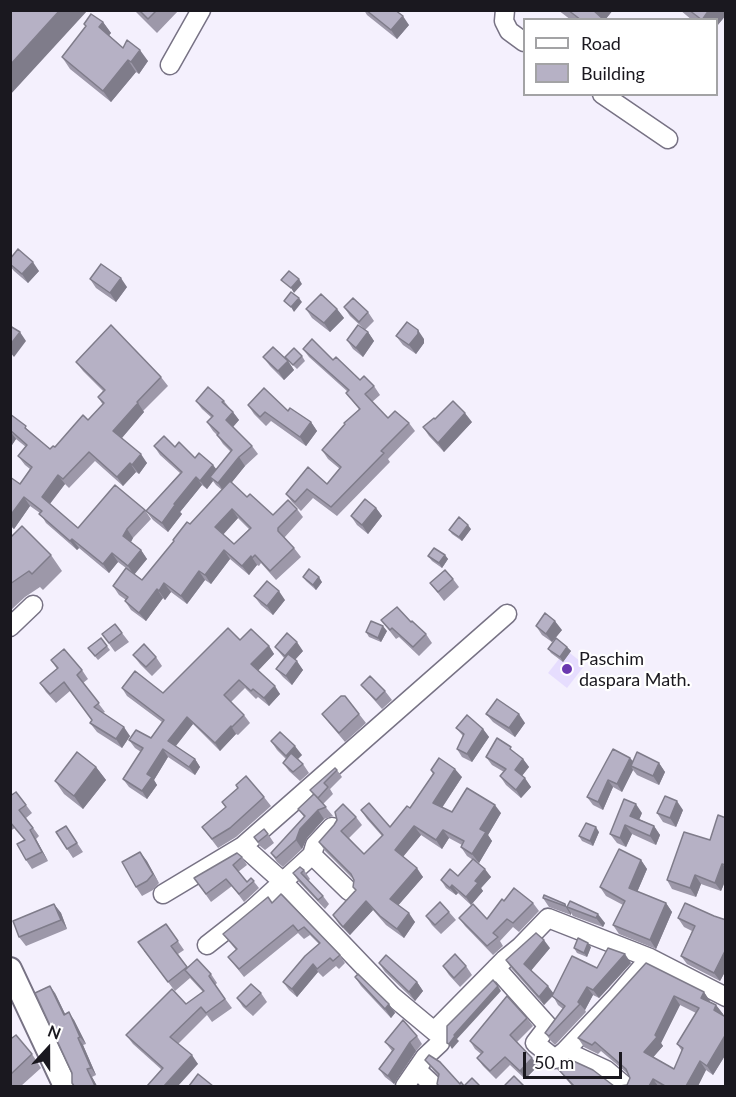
<!DOCTYPE html>
<style>
body{margin:0}
#map{position:relative;width:736px;height:1097px;overflow:hidden;background:#f4f0fd;font-family:Lato,sans-serif}
canvas{display:block}
.frame{position:absolute;inset:0;border:12px solid #1a181f;pointer-events:none}
.legend{position:absolute;left:523px;top:18px;width:195px;height:78px;box-sizing:border-box;background:#fff;border:2px solid #a3a3a5;margin:0;padding:8px 10px;list-style:none;font-size:18px;color:#1a181f}
.legend li{display:flex;align-items:center;gap:12px;height:30px}
.legend b{width:30px;border:2px solid #a3a3a5}
.north{position:absolute;left:18px;top:1019px;width:60px;height:60px;-webkit-text-stroke:4px #fff;paint-order:stroke;rotate:21deg;font-size:16px;font-weight:700;line-height:24px;text-align:center;color:#1a181f}
.north::after{content:'';display:block;margin:auto;width:21px;height:27px;background:#1a181f;clip-path:polygon(50% 0,100% 100%,50% 72%,0 100%)}
.scale{position:absolute;left:523px;top:1052px;width:99px;height:27px;box-sizing:border-box;border:3px solid #1a181f;border-top:0;padding-left:8px;font-size:18px;line-height:21px;white-space:nowrap;color:#1a181f;-webkit-text-stroke:4px #fff;paint-order:stroke}
</style>
<div id="map">
<canvas width="736" height="1097"></canvas>
<div class="frame"></div>
<ul class="legend">
<li><b style="height:8px;background:#fff"></b>Road</li>
<li><b style="height:16px;background:#b6b1c5"></b>Building</li>
</ul>
<div class="north">N</div>
<div class="scale">50 m</div>
</div>
<script>
const ctx = document.querySelector('canvas').getContext('2d');
ctx.lineJoin = 'round';
function fillPath(path, color) {
  ctx.fillStyle = color;
  ctx.fill(path, 'evenodd');
}
function poly(rows) {
  const path = new Path2D();
  for (const r of rows) {
    path.moveTo(r[0], r[1]);
    for (let i = 2; i < r.length; i += 2) path.lineTo(r[i], r[i + 1]);
  }
  return path;
}
function stroke(path, color, width, dash) {
  ctx.strokeStyle = color;
  ctx.lineWidth = width;
  ctx.lineCap = dash ? 'butt' : 'round';
  ctx.setLineDash(dash || []);
  ctx.stroke(path);
}
function drawText(font, color, halo, rows, align = 'center') {
  ctx.font = font + ' Lato,sans-serif';
  ctx.lineWidth = 4.5;
  ctx.setLineDash([]);
  ctx.textBaseline = 'middle';
  ctx.strokeStyle = halo;
  ctx.fillStyle = color;
  for (const [text, x, y, turn = 0] of rows) {
    ctx.save();
    ctx.translate(x, y);
    ctx.rotate((+turn || 0) * Math.PI / 180);
    ctx.textAlign = isNaN(turn) ? turn : align;
    if (halo) ctx.strokeText(text, 0, 0);
    ctx.fillText(text, 0, 0);
    ctx.restore();
  }
}
fillPath(poly([
 [566,650,585,665,567,688,548,673]
]), '#e6ddfe');
const minor = poly([
 [505,10,504,21,509,31,524,42],
 [170,65,201,10],
 [602,94,668,139],
 [10,627,33,605],
 [243,846,283,882,392,996,440,1036,440,1043,425,1057,405,1086],
 [312,855,349,891],
 [163,894,243,846,507,614],
 [207,945,253,909,312,855,315,845,332,827],
 [496,968,548,1026,535,1043,555,1059,565,1051,606,1070,625,1086],
 [435,1030,504,960,520,947,548,918,650,958,726,997],
 [565,1051,617,996,650,958],
 [417,1070,434,1086]
]);
const major = poly([
 [10,969,65,1086]
]);
stroke(minor, '#777284', 21);
stroke(major, '#777284', 26);
stroke(minor, '#fff', 18);
stroke(major, '#fff', 22);
fillPath(poly([
 [134,10,179,10,157,33],
 [364,10,366,10,409,25,397,39,367,15],
 [558,10,613,10,605,20,571,20],
 [680,10,726,10,726,15,717,26,717,20,692,20],
 [103,22,111,33,109,35,123,48,148,61,139,74,136,72,111,102,70,69,62,57,86,27,84,24],
 [10,259,39,271,28,283,14,271,10,266],
 [90,279,127,287,116,302,96,288],
 [344,307,368,312,374,321,365,330,368,332,374,341,363,357,353,349,347,340,363,328,350,316],
 [306,309,337,309,344,318,330,332,312,318],
 [396,336,424,339,424,343,416,354,403,345],
 [303,349,333,360,360,380,374,386,380,395,372,402,388,418,409,423,415,431,388,459,390,462,337,516,313,498,301,511,292,502,286,494,327,484,340,469,328,459,322,450,359,409,346,393,348,392,309,357],
 [302,356,305,361,297,369,285,357],
 [263,357,288,361,294,370,284,380,270,366],
 [76,362,161,377,168,386,143,411,144,412,122,438,147,463,139,474,136,472,123,486,95,461,69,488,65,484,50,504,78,528,145,510,151,519,133,538,131,542,141,550,147,559,134,574,142,580,190,524,222,490,216,485,213,481,207,489,202,485,180,512,182,514,168,532,153,520,146,511,180,473,160,455,154,446,175,447,195,458,213,465,216,469,231,452,223,444,217,435,213,431,207,422,212,418,202,409,196,401,224,401,239,420,233,427,252,446,258,454,245,466,231,483,247,497,273,515,297,509,303,517,284,538,294,548,301,557,276,580,261,563,259,566,257,565,249,575,230,559,211,584,205,580,187,604,171,592,165,600,163,598,146,621,131,610,125,601,126,600,119,595,113,586,126,568,118,562,109,573,79,548,77,550,46,523,40,513,30,506,14,529,10,526,10,477,20,484,30,469,25,465,18,456,26,447,16,439,10,448,10,414,50,449,55,447,88,420,103,405,98,397,103,391,83,371],
 [238,518,249,529,234,544,223,534],
 [248,405,288,411,311,422,317,431,306,446,271,421,266,426,254,414],
 [435,419,472,422,444,452,429,436,423,427],
 [376,508,382,516,368,534,357,525,351,516],
 [471,529,462,541,452,534,449,530],
 [10,538,51,555,62,571,43,590,40,587,25,597,11,610],
 [445,555,448,559,442,568,432,561,428,556],
 [303,577,322,582,316,590,306,581],
 [453,579,459,587,444,601,430,583],
 [254,596,285,600,273,615,261,605],
 [381,620,411,622,426,634,432,643,419,656,399,637,396,639],
 [536,626,562,630,552,642,542,635],
 [387,631,381,642,369,637,366,632],
 [122,633,129,642,115,652,102,634],
 [101,638,110,650,98,660,88,648],
 [240,640,269,646,274,654,258,670,280,694,269,706,258,697,256,699,245,688,231,702,244,715,250,723,238,735,236,734,220,751,193,724,176,746,195,759,200,767,195,775,168,757,154,780,157,785,147,799,129,787,123,779,141,752,135,748,129,740,151,738,162,722,127,696,122,688,163,693],
 [275,647,303,651,295,660,303,670,292,685,283,677,276,669,284,658],
 [567,647,571,651,563,662,551,653,548,649],
 [133,655,156,657,162,666,152,676,140,664],
 [51,660,82,670,88,679,83,683,105,712,103,713,130,736,122,748,97,732,90,723,92,720,70,691,56,703,46,692,40,683,57,669],
 [361,685,385,691,392,700,382,709],
 [322,714,359,714,366,723,345,742,329,723],
 [486,714,525,723,515,737,493,722],
 [456,728,483,729,489,737,472,762,462,757,457,749,463,736],
 [271,741,302,755,297,759,303,764,309,773,300,781,289,771,283,763,286,759,277,750],
 [516,754,523,759,529,767,522,776,531,787,521,798,506,785,500,776,504,772,492,765,486,757],
 [630,758,633,761,659,763,665,772,659,785,637,775,633,770,622,792,613,787,603,810,593,805,587,797],
 [96,767,106,780,83,809,64,794,55,781],
 [337,770,342,777,330,789,333,794,323,804,333,816,324,819,307,838,302,849,283,867,277,862,271,853,304,817,298,809,313,794,310,790],
 [431,770,462,777,442,808,452,812,501,813,488,835,492,841,479,863,476,861,491,877,481,888,483,891,471,905,458,893,456,895,446,888,441,880,458,876,473,860,467,856,461,847,462,845,449,838,442,849,421,835,403,857,423,877,398,905,415,922,404,938,386,925,373,910,350,935,339,924,333,915,356,891,353,887,354,880,325,851,319,842,356,817,362,825,349,838,364,854,382,836,367,819,361,810,390,827,410,808,433,774],
 [238,788,264,797,271,806,236,837,218,848,202,827,226,807,222,802],
 [10,796,26,805,32,813,26,818,39,836,36,839,48,861,32,869,26,860,25,840,15,828,10,831],
 [683,810,676,827,663,822,657,813],
 [642,813,639,819,654,826,660,835,656,845,632,834,626,847,617,843,610,834],
 [726,818,726,879,721,891,701,884,696,897,672,889,667,880,710,840],
 [66,826,83,852,73,858,67,849],
 [599,832,593,846,582,841,579,836],
 [268,834,274,843,265,850,260,846,254,837],
 [140,852,159,883,153,890,142,896,136,887],
 [242,857,247,865,238,872,247,882,251,878,259,888,244,902,232,886,211,902,194,878],
 [641,860,647,869,637,892,666,903,672,912,656,949,619,934,613,925,623,905,606,896,600,887],
 [304,870,310,879,308,881,323,896,329,904,325,909,299,882,293,873],
 [281,894,340,955,345,963,339,969,336,966,323,977,318,972,297,997,289,990,283,982,319,944,310,935,304,939,298,933,244,977,228,957,236,950,223,934,272,903],
 [543,898,565,904,567,907,570,901,605,923,603,927,573,916,571,913,571,915,549,907],
 [504,901,533,903,539,911,519,932,513,927,500,941,503,946,493,955,465,926,459,918,487,919],
 [54,904,61,913,67,929,26,946,19,937],
 [449,912,456,920,441,934,432,925,426,916],
 [714,916,726,920,726,970,720,981,687,964,681,956,692,931,684,927,678,918],
 [166,924,184,950,178,954,188,968,211,974,217,983,215,985,232,1008,212,1022,207,1015,178,1044,198,1064,162,1070,133,1044,126,1035,186,1004,203,992,190,978,175,991,144,951],
 [591,947,587,957,577,953,574,948],
 [550,948,531,970,554,994,597,968,631,963,599,998,593,995,585,1010,586,1012,555,1045,551,1041,545,1033,563,1009,558,1005,553,996,544,1005,511,968,506,960],
 [379,963,417,982,423,991,415,1001,385,972],
 [646,963,704,992,710,1002,716,1005,723,1014,722,1015,726,1017,726,1054,713,1075,706,1070,698,1086,620,1086,627,1085,630,1078,628,1074,601,1051,598,1054,584,1047,578,1038],
 [680,1005,696,1013,677,1044,682,1051,674,1069,653,1057,663,1046,661,1043],
 [443,966,466,966,472,975,460,987,449,975],
 [355,977,389,1004,395,1013,391,1018,361,986],
 [55,993,65,1014,74,1020,86,1044,83,1045,96,1075,92,1077,97,1086,74,1086,72,1073],
 [261,993,267,1002,253,1016,243,1007,237,998],
 [527,1018,533,1026,517,1042,538,1066,525,1079,510,1065,496,1079,483,1066,477,1058,481,1054,475,1049,470,1041],
 [417,1036,422,1044,416,1051,394,1084,385,1077,379,1069,392,1051,385,1042],
 [10,1037,32,1054,41,1068,21,1086,10,1086],
 [425,1060,460,1084,464,1086,439,1086,438,1076],
 [558,1069,614,1086,572,1086]
]), '#9d98a9');
fillPath(poly([
 [60,10,88,10,10,95,10,65],
 [592,10,613,10,605,20,599,20],
 [709,10,726,10,726,15,717,26,717,20,702,20],
 [403,16,409,25,397,39,391,30],
 [103,22,111,33,107,38,99,27],
 [140,50,148,61,139,74,131,62],
 [128,60,136,72,111,102,103,91],
 [33,262,39,271,28,283,22,274],
 [121,278,127,287,116,302,110,293],
 [299,279,302,284,294,293,291,288],
 [299,298,302,302,294,312,291,307],
 [337,309,344,318,330,332,324,323],
 [418,330,424,339,424,343,416,354,409,345],
 [20,332,26,341,14,357,10,352,10,345],
 [368,332,374,341,363,357,356,348],
 [288,361,294,370,284,380,278,371],
 [138,403,144,412,120,440,113,431],
 [233,412,239,420,232,428,226,420],
 [465,413,472,422,444,452,438,443],
 [311,422,317,431,306,446,300,437],
 [10,431,16,439,10,448],
 [141,454,147,463,139,474,132,465],
 [239,457,245,466,224,492,218,483],
 [130,463,136,472,123,486,117,477],
 [213,465,220,474,210,477,213,481,207,489,200,481],
 [58,475,65,484,48,506,42,497],
 [196,477,202,485,180,512,182,514,168,532,162,523,174,504],
 [24,497,30,506,14,529,10,523,10,516],
 [376,508,382,516,368,534,362,525],
 [232,509,238,518,222,536,215,527],
 [468,525,471,529,462,541,459,537],
 [127,529,133,538,129,545,123,536],
 [72,539,79,548,77,550,70,541],
 [141,550,147,559,134,575,128,566],
 [224,550,230,559,211,584,205,575],
 [112,553,118,562,109,573,103,564],
 [445,555,448,559,442,568,439,563],
 [251,556,257,565,249,575,242,566],
 [199,571,205,580,187,604,181,596],
 [319,577,322,582,316,590,313,585],
 [164,583,171,592,165,600,159,591],
 [157,589,163,598,146,621,139,613],
 [279,591,285,600,273,615,267,606],
 [555,621,562,630,552,642,546,634],
 [383,626,387,631,381,642,378,638],
 [297,642,303,651,291,664,285,656],
 [269,646,274,654,257,672,251,664],
 [567,647,571,651,563,662,560,657],
 [297,661,303,670,292,685,286,676],
 [275,686,280,694,269,706,264,698],
 [519,714,525,723,515,737,509,728],
 [187,717,193,724,174,748,168,741],
 [231,726,236,734,220,751,215,743],
 [124,727,130,736,122,748,116,739],
 [483,729,489,737,472,762,467,754],
 [295,746,302,755,292,765,286,756],
 [163,749,168,757,154,780,157,785,147,799,142,791,147,774],
 [630,758,636,765,631,766,633,770,622,792,617,784],
 [195,759,200,767,195,775,189,767],
 [523,759,529,767,520,778,515,770],
 [659,763,665,772,659,785,653,776],
 [96,767,106,780,83,809,74,796],
 [455,769,462,777,439,812,433,803],
 [525,778,531,787,521,798,516,790],
 [608,780,613,787,603,810,598,802],
 [677,801,683,810,676,827,670,818],
 [636,804,642,813,637,825,630,816],
 [495,805,501,813,488,835,492,841,479,863,472,854,480,829],
 [318,810,324,819,307,838,302,849,296,840,300,829],
 [625,825,632,834,626,847,620,838],
 [414,826,421,835,401,859,395,850],
 [654,826,660,835,656,845,650,836],
 [596,827,599,832,593,846,590,841],
 [30,830,36,839,48,861,42,852],
 [443,830,449,838,442,849,436,840],
 [140,852,147,861,159,883,153,874],
 [641,860,647,869,635,897,629,888],
 [722,864,726,868,726,879,721,891,715,883],
 [417,868,423,877,396,908,390,899],
 [485,869,491,877,481,888,483,891,471,905,466,897,475,881],
 [695,875,701,884,696,897,690,888],
 [452,885,458,893,456,895,450,888],
 [366,901,373,910,350,935,343,927],
 [666,903,672,912,656,949,650,940],
 [54,904,61,913,67,929,61,920],
 [565,904,571,913,571,915,565,906],
 [409,913,415,922,404,938,397,929],
 [598,914,605,923,603,927,596,918],
 [544,940,550,948,530,972,524,964],
 [588,943,591,947,587,957,584,953],
 [726,949,726,970,720,981,714,973],
 [625,954,631,963,599,998,593,990],
 [313,964,318,972,297,997,292,989],
 [417,982,423,991,415,1001,409,992],
 [50,986,55,993,69,1022,64,1015],
 [498,986,501,991,457,1039,459,1041,452,1049,449,1044,454,1035],
 [548,986,554,994,544,1005,539,997],
 [587,987,593,995,585,1010,578,1002],
 [704,992,710,1001,707,1007,701,998],
 [674,996,680,1005,661,1043,663,1046,650,1061,644,1052,655,1035],
 [389,1004,395,1013,391,1018,385,1009],
 [716,1005,723,1014,720,1019,714,1010],
 [69,1012,74,1020,86,1044,80,1037],
 [726,1034,726,1054,713,1075,707,1066],
 [78,1038,83,1045,96,1075,91,1068],
 [410,1042,416,1051,394,1084,388,1076],
 [192,1055,198,1064,178,1086,164,1086],
 [532,1058,538,1066,525,1079,520,1071],
 [700,1061,706,1070,698,1086,686,1086],
 [87,1069,92,1077,97,1086,95,1086],
 [653,1079,658,1086,649,1086]
]), '#7f7c8a');
const building = poly([
 [10,10,60,10,10,65,10,10],
 [139,10,157,10,148,19,139,10],
 [366,10,395,10,403,16,391,30,366,10],
 [568,10,593,10,604,20,581,20,568,10],
 [689,10,709,10,702,20,689,10],
 [91,14,103,22,99,27,123,48,127,40,140,50,131,62,128,60,103,91,62,57,86,26,84,24,91,14],
 [18,249,33,262,22,274,10,264,10,259,18,249],
 [101,264,121,278,110,293,90,279,101,264],
 [289,271,299,279,291,288,281,280,289,271],
 [291,292,299,298,291,307,284,301,291,292],
 [321,294,337,309,324,323,306,309,321,294],
 [353,298,368,312,359,322,344,307,353,298],
 [407,322,418,330,418,334,409,345,396,336,407,322],
 [111,325,161,377,137,402,138,403,113,431,141,454,132,465,130,463,117,477,89,452,63,479,58,475,42,497,78,528,115,485,145,510,127,529,123,536,141,550,128,566,112,553,103,564,72,539,70,541,39,514,42,511,24,497,10,516,10,477,20,484,32,467,18,456,27,445,10,430,10,414,26,426,25,428,50,449,53,446,55,447,83,415,88,420,104,403,98,397,105,390,76,362,111,325],
 [358,325,368,332,356,348,347,340,358,325],
 [10,326,20,332,10,345,10,326],
 [312,339,333,360,336,357,360,380,364,376,374,386,365,394,388,418,395,411,409,423,381,451,384,453,331,507,307,489,295,502,286,494,308,467,327,484,341,467,322,450,345,424,344,423,360,409,346,393,349,390,303,349,312,339],
 [273,347,288,361,278,371,263,357,273,347],
 [294,348,302,356,293,365,285,357,294,348],
 [208,387,224,401,222,402,233,412,226,420,252,446,239,457,218,483,210,477,232,450,217,435,219,433,207,422,213,416,196,401,208,387],
 [264,388,288,411,290,408,311,422,300,437,265,412,260,417,248,405,264,388],
 [453,401,465,413,438,443,423,427,434,418,435,419,453,401],
 [164,436,175,447,179,442,195,458,199,453,213,465,200,481,196,477,174,504,175,505,162,523,146,511,182,472,154,446,164,436],
 [230,481,247,497,250,494,273,515,288,500,297,509,278,528,278,531,294,548,270,571,255,555,252,558,251,556,242,566,224,550,205,575,199,571,181,596,164,583,159,591,157,589,139,613,125,601,128,597,113,586,126,568,142,580,174,541,173,540,187,522,190,524,230,481],
 [232,509,251,528,234,544,215,527,232,509],
 [365,499,376,508,362,525,351,516,365,499],
 [459,517,468,525,459,537,449,530,459,517],
 [22,526,51,555,32,574,29,571,10,584,10,538,22,526],
 [434,548,445,555,439,563,428,556,434,548],
 [309,569,319,577,313,585,303,577,309,569],
 [445,570,453,579,438,592,430,583,445,570],
 [267,581,279,591,267,606,254,596,267,581],
 [397,607,411,622,412,621,426,634,413,647,392,628,390,630,381,620,397,607],
 [545,613,555,621,546,634,536,626,545,613],
 [371,621,383,626,378,638,366,632,371,621],
 [115,624,122,633,109,643,102,634,115,624],
 [228,628,240,640,251,629,269,646,251,664,275,686,264,698,253,689,251,691,239,680,224,695,244,715,232,727,231,726,215,743,187,717,168,741,195,759,189,767,163,749,147,774,152,777,142,791,123,779,143,748,129,740,136,730,151,738,164,720,122,688,135,671,163,693,228,628],
 [287,633,297,642,285,656,275,647,287,633],
 [101,638,107,646,95,656,88,648,101,638],
 [556,638,567,647,560,657,548,649,556,638],
 [144,644,156,657,146,667,133,655,144,644],
 [64,649,82,670,77,675,99,703,94,707,124,727,116,739,90,723,92,720,64,682,50,694,40,683,58,668,51,660,64,649],
 [288,654,297,661,286,676,276,669,288,654],
 [370,676,385,691,376,700,361,685,370,676],
 [341,696,345,696,359,714,339,733,322,714,341,696],
 [497,699,519,714,509,728,486,714,497,699],
 [467,715,483,729,467,754,457,749,464,734,456,728,467,715],
 [280,732,295,746,286,756,271,741,280,732],
 [497,738,511,747,510,749,523,759,515,770,525,778,516,790,500,776,506,769,486,757,497,738],
 [613,749,630,758,617,784,608,780,598,802,587,797,613,749],
 [77,752,96,767,74,796,55,781,77,752],
 [637,752,659,763,653,776,631,766,637,752],
 [291,753,303,764,293,772,283,763,291,753],
 [439,758,455,769,433,803,452,812,467,788,495,805,480,829,486,832,472,854,461,847,464,841,443,830,436,840,414,826,395,850,417,868,390,899,409,913,397,929,380,916,366,901,343,927,333,915,356,890,353,887,354,880,351,874,319,842,334,825,337,820,335,812,343,804,356,817,341,831,364,854,383,835,361,810,369,803,390,827,407,806,410,808,434,773,431,770,439,758],
 [335,768,337,770,324,783,328,787,318,798,310,790,335,768],
 [246,776,264,797,230,828,212,839,202,827,226,807,222,802,238,788,236,785,246,776],
 [16,792,26,805,19,810,33,828,30,830,42,852,26,860,17,844,25,840,10,822,10,796,16,792],
 [314,794,326,807,318,810,300,829,296,840,276,858,271,853,305,816,298,809,314,794],
 [665,796,677,801,670,818,657,813,665,796],
 [624,799,636,804,630,816,654,826,650,836,625,825,620,838,610,834,624,799],
 [718,815,726,818,726,865,722,864,715,883,695,875,690,888,667,880,684,832,710,840,718,815],
 [586,823,596,827,590,841,579,836,586,823],
 [66,826,77,843,67,849,56,832,66,826],
 [264,829,268,834,258,842,254,837,264,829],
 [619,849,641,860,629,888,666,903,650,940,613,925,625,901,600,887,619,849],
 [140,852,153,874,147,881,136,887,122,862,140,852],
 [237,853,242,857,233,865,247,882,251,878,254,881,239,894,226,879,206,894,194,878,237,853],
 [473,859,485,869,475,881,478,883,466,897,452,885,450,888,441,880,450,869,458,876,473,859],
 [300,867,304,870,301,873,323,896,318,900,293,873,300,867],
 [514,888,533,903,513,923,507,919,493,933,498,937,487,946,459,918,473,904,487,919,502,899,504,901,514,888],
 [281,894,340,955,333,961,330,958,317,969,313,964,292,989,283,982,305,956,320,943,304,927,298,931,293,925,239,969,228,957,237,949,223,934,268,897,272,903,281,894],
 [544,895,565,904,565,906,543,898,544,895],
 [570,901,598,914,596,918,567,907,570,901],
 [440,902,449,912,435,925,426,916,440,902],
 [685,903,714,916,726,920,726,949,714,973,681,956,695,926,678,918,685,903],
 [54,904,61,920,19,937,13,921,54,904],
 [166,924,178,941,171,946,187,967,168,982,138,942,166,924],
 [536,933,544,940,524,964,548,986,539,997,506,960,536,933],
 [578,938,588,943,584,953,574,948,578,938],
 [608,948,625,954,593,990,587,987,578,1002,580,1004,549,1036,545,1033,565,1006,552,996,572,956,597,968,608,948],
 [455,954,466,966,454,978,443,966,455,954],
 [386,955,417,982,409,992,379,963,386,955],
 [197,959,211,974,209,976,225,999,206,1013,201,1007,170,1037,192,1055,164,1086,147,1086,163,1068,126,1035,172,989,186,1004,204,991,185,970,197,959],
 [646,963,704,992,701,998,716,1005,714,1010,726,1017,726,1034,707,1066,700,1061,686,1086,665,1086,653,1079,649,1086,620,1086,627,1085,630,1078,626,1069,595,1042,592,1045,578,1038,646,963],
 [674,996,699,1008,677,1044,683,1048,674,1069,644,1052,657,1037,655,1035,674,996],
 [358,974,389,1004,385,1009,355,977,358,974],
 [493,980,498,986,454,1035,455,1036,449,1044,447,1043,447,1026,493,980],
 [251,984,261,993,246,1007,237,998,251,984],
 [50,986,64,1015,69,1012,80,1037,78,1038,91,1068,87,1069,95,1086,74,1086,72,1083,72,1073,35,993,50,986],
 [507,996,527,1018,510,1035,532,1058,520,1071,505,1057,490,1071,477,1058,483,1052,470,1041,507,996],
 [403,1020,417,1036,410,1042,388,1076,379,1069,394,1049,385,1042,403,1020],
 [16,1035,32,1054,10,1075,10,1037,12,1038,16,1035],
 [429,1055,440,1062,460,1084,461,1082,464,1086,472,1078,480,1086,439,1086,437,1084,439,1074,425,1060,429,1055],
 [569,1059,593,1070,614,1086,574,1086,558,1069,569,1059],
 [198,1074,213,1086,189,1086,198,1074],
 [514,1076,524,1086,506,1086,505,1085,514,1076]
]);
fillPath(building, '#b6b1c5');
stroke(building, '#7f7c8a', 1.5);
for (const [x, y, r, color] of [
 [567,669,6,"#6a38b0"]
]) {
  const dot = new Path2D();
  dot.arc(x, y, r, 0, 2 * Math.PI);
  ctx.fillStyle = color;
  ctx.fill(dot);
  stroke(dot, '#fff', 2);
}
drawText('18px', '#1a181f', '#fff', [
 ["Paschim",579,659],
 ["daspara Math.",579,680]
], 'left');
</script>
